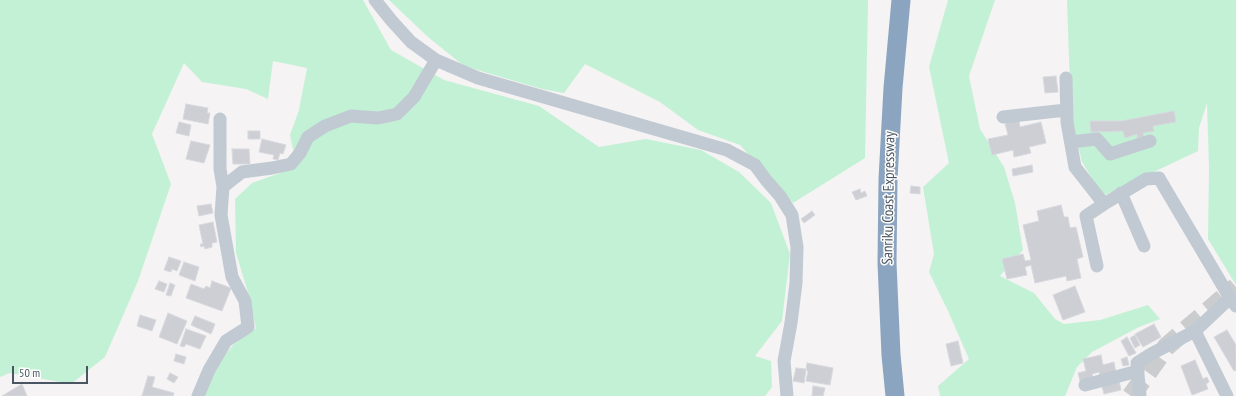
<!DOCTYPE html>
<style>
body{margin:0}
#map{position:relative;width:1236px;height:396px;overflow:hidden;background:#f5f3f3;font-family:"PT Sans Narrow",sans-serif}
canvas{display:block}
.scale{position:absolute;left:12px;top:366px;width:76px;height:18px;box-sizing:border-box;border:2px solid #4a5661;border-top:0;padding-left:5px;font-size:12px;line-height:14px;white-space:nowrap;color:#4a5661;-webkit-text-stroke:3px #fff;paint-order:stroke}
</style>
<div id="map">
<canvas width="1236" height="396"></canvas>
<div class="scale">50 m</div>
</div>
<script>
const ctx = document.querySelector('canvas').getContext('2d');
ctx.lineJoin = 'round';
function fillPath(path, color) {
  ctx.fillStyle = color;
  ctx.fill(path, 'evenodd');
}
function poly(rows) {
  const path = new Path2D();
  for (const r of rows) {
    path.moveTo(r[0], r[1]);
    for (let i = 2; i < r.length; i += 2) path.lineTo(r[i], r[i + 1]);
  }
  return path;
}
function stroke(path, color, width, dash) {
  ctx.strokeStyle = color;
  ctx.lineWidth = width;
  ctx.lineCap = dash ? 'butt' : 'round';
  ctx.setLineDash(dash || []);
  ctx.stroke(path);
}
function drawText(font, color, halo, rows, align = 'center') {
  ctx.font = font + ' "PT Sans Narrow",sans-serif';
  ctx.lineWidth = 3;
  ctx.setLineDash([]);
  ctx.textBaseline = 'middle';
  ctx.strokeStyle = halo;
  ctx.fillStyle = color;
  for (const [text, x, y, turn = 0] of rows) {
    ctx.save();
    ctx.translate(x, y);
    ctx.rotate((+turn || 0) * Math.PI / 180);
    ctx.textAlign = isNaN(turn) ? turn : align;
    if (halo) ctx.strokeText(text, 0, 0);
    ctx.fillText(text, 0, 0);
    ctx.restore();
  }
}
fillPath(poly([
 [0,0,363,0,391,50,444,80,539,106,599,147,646,139,701,150,739,172,771,203,790,254,782,321,755,356,771,361,772,387,765,396,193,396,196,389,234,344,256,328,247,289,236,253,235,199,252,183,297,167,290,135,299,110,307,68,273,61,268,99,246,89,202,82,184,63,152,134,171,184,138,281,105,357,71,384,10,373,0,377],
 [389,0,868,0,865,158,793,203,740,145,698,130,660,102,585,64,564,93,542,89,464,66,428,37],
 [948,0,995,0,969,76,980,129,1004,167,1015,203,1023,250,1000,276,1034,293,1055,319,1064,324,1100,320,1148,305,1160,319,1139,327,1092,352,1077,367,1065,396,940,396,938,386,969,359,948,311,929,272,934,254,923,187,949,163,929,67],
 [1067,0,1236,0,1236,285,1208,239,1209,167,1207,103,1199,128,1198,151,1103,196,1082,162,1071,115]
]), '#c3f1d5');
const building = poly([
 [1056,76,1058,92,1045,93,1043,77,1056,76],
 [186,104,208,108,207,113,210,113,208,124,183,119,186,104],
 [1174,111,1176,122,1153,126,1154,131,1143,133,1144,137,1137,138,1137,134,1125,138,1123,131,1091,132,1090,121,1122,121,1174,111],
 [1019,120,1020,127,1041,122,1046,143,1029,147,1031,153,1014,157,1013,150,992,155,988,139,1008,135,1005,123,1019,120],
 [179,122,191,125,189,136,176,133,179,122],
 [248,131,260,131,260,139,248,139,248,131],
 [262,139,286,145,283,154,280,153,278,160,273,159,274,155,259,152,262,139],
 [191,141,210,145,204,163,186,159,191,141],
 [232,149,249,149,250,164,233,164,232,149],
 [1032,165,1033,172,1013,176,1012,169,1032,165],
 [911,186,920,187,920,194,910,193,911,186],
 [860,189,861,193,865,191,867,196,856,200,852,192,860,189],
 [211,204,213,213,199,216,197,206,211,204],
 [1061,205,1064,217,1068,217,1070,228,1076,227,1083,257,1077,259,1081,278,1067,281,1066,276,1035,283,1031,265,1025,267,1027,275,1007,279,1002,259,1023,254,1025,261,1031,260,1023,225,1039,221,1037,211,1061,205],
 [812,211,815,215,804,223,801,219,812,211],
 [213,222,217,242,212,243,212,247,205,249,204,246,201,247,200,244,203,244,199,225,213,222],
 [169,257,181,261,177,271,172,269,171,272,164,270,169,257],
 [184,262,199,267,195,281,179,275,184,262],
 [159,281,167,284,164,292,155,289,159,281],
 [212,281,231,288,222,311,186,298,191,284,204,289,206,286,210,288,212,281],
 [170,283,175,285,171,296,166,295,170,283],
 [1075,286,1085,312,1063,320,1053,295,1075,286],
 [168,313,187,321,177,344,159,337,168,313],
 [140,315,156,320,152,331,137,326,140,315],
 [195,316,215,324,211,334,191,325,195,316],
 [1154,324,1161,337,1143,347,1135,334,1154,324],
 [186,329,206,336,200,349,186,344,184,347,180,346,186,329],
 [1227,330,1236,345,1236,370,1234,371,1214,337,1227,330],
 [1135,335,1140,345,1135,348,1130,338,1135,335],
 [1127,337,1136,353,1129,356,1121,341,1127,337],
 [958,341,963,363,951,366,946,344,958,341],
 [176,354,186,357,184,364,174,361,176,354],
 [1101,355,1103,365,1114,362,1116,373,1100,377,1099,372,1092,374,1093,378,1080,381,1078,373,1086,371,1083,359,1101,355],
 [1127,357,1129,365,1123,366,1121,359,1127,357],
 [1195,360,1203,379,1207,377,1209,382,1206,384,1208,389,1192,395,1181,366,1195,360],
 [807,363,833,368,830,385,806,381,808,371,806,370,807,363],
 [796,368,806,369,804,383,793,381,796,368],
 [170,373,178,377,174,383,167,379,170,373],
 [148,376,155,377,152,387,174,393,173,396,142,396,148,376],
 [1119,380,1121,390,1104,394,1101,383,1119,380],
 [22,384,27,396,2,396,22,384],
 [813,386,825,388,823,396,812,396,813,386]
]);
fillPath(building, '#cdcfd5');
stroke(building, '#d7d9de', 1);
stroke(poly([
 [1131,396,1166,347,1236,287]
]), '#caccce', 19, [19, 10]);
stroke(poly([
 [375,0,391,20,411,42,436,60,478,78,727,150,755,165,766,180,780,196,792,215,797,247,796,283,791,323,784,361,787,396],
 [1066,78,1067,122,1075,167,1104,204,1146,179,1159,178,1230,298,1236,306],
 [1003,117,1066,110],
 [1071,142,1097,139,1110,154,1150,141],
 [223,187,242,172,272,168,291,164,300,153,308,137,325,126,351,116,378,118,397,114,414,97,436,60],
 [1121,193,1144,246],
 [1097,266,1086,216,1104,204],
 [1195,331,1227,396],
 [1085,385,1138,371],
 [198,396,209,370,226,341,248,327,245,301,232,277,221,215,223,187,220,169,220,119],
 [1140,396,1137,363,1151,354,1195,331,1230,298]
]), '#c1cad2', 13);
stroke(poly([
 [895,396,891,355,887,263,888,179,893,88,901,0]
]), '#8ba5c1', 19);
drawText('15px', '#4a5661', '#fff', [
 ["Sanriku Coast Expressway",889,198,-89]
]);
</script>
